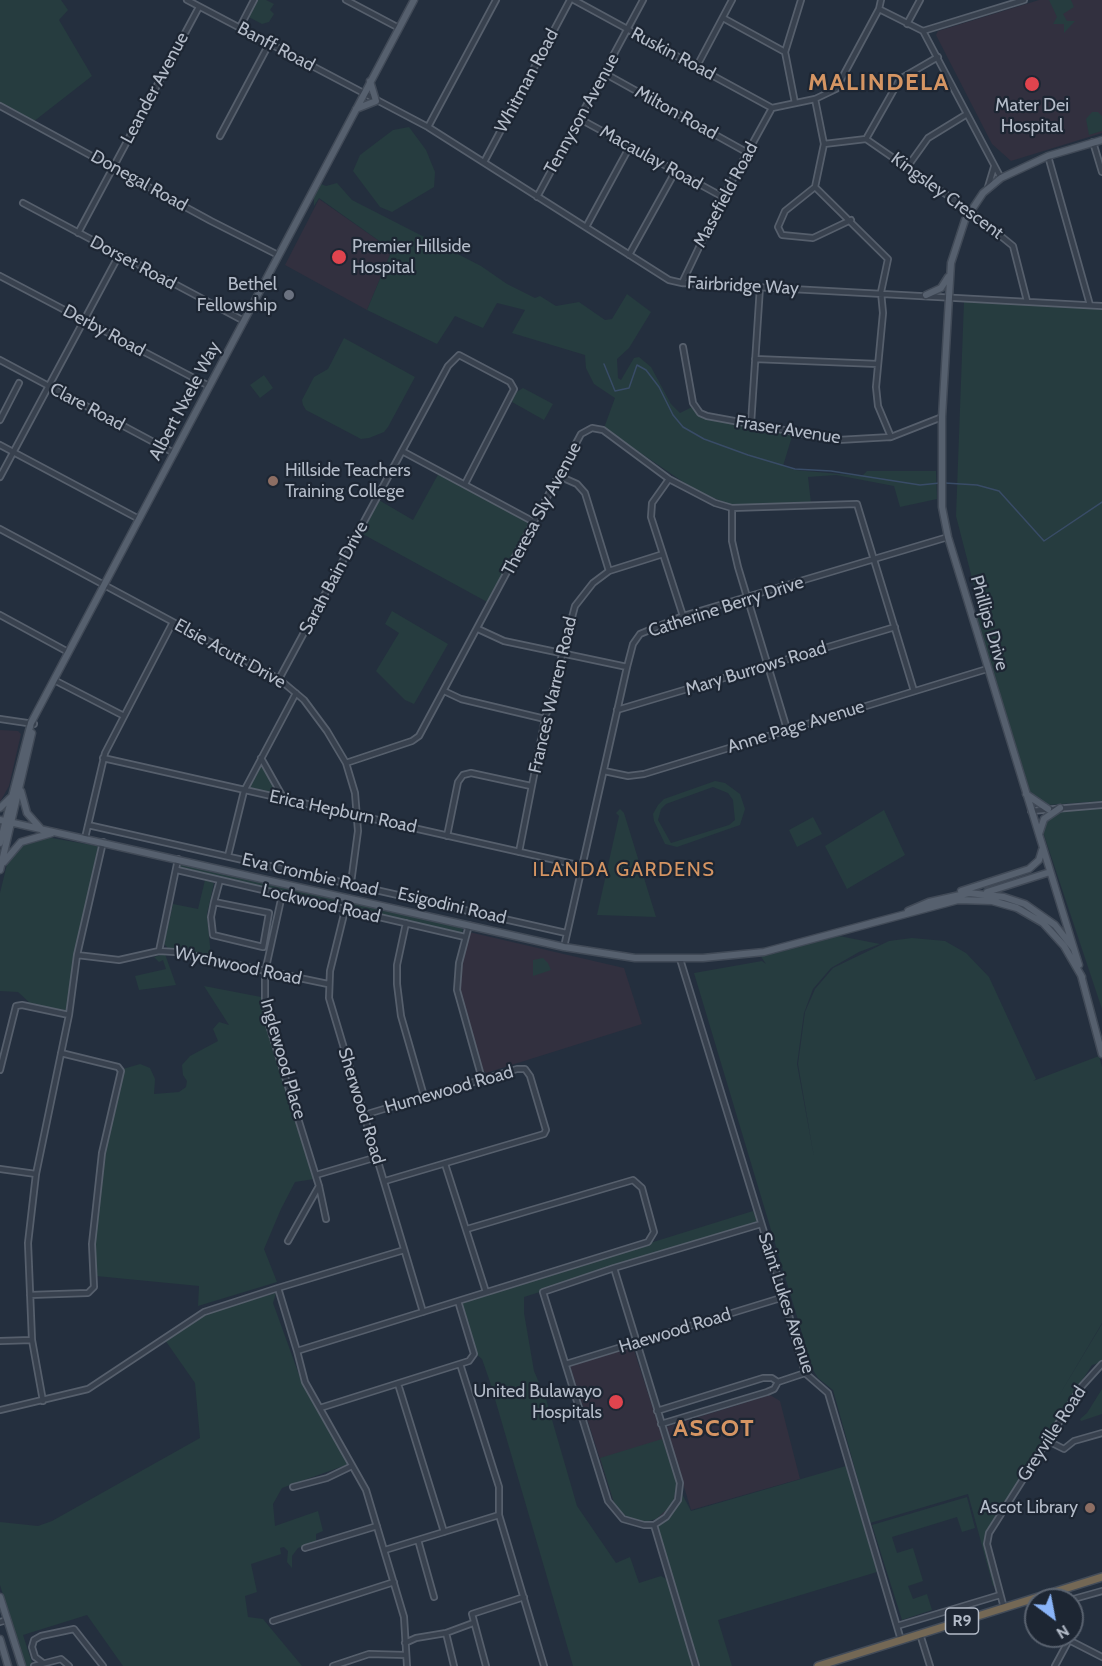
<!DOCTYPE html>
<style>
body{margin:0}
#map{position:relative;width:1102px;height:1666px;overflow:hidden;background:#242f3e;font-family:Cabin,sans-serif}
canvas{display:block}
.north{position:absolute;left:1024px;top:1588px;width:60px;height:60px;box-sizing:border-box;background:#1d2633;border:2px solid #59626f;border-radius:50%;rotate:148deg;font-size:16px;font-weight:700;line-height:24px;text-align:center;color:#b4bcc9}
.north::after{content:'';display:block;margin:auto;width:21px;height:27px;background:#8ab4f8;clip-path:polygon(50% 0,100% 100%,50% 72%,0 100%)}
</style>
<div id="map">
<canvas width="1102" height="1666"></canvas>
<div class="north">N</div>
</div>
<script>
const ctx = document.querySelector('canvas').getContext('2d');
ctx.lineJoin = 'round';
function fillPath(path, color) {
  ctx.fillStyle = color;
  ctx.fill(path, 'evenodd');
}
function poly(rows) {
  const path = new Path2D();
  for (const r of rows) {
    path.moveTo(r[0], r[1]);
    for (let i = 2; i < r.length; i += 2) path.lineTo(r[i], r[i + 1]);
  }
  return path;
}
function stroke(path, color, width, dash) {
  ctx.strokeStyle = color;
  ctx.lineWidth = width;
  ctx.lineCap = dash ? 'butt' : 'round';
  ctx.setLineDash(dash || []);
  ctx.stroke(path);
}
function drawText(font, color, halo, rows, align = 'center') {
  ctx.font = font + ' Cabin,sans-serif';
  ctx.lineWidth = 4.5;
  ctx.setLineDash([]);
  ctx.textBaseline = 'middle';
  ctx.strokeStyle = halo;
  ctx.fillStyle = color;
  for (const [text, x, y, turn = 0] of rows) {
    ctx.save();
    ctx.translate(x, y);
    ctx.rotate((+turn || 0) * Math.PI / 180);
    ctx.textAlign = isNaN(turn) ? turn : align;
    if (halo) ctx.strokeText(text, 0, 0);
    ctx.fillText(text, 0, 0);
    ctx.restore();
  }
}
fillPath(poly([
 [1039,0,1102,0,1102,133,1011,161,992,144,936,35,938,31],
 [319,199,392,250,367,310,285,265],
 [0,730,18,731,21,734,9,786,0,802],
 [469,932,624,968,642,1024,486,1073,482,1069,459,990,461,963],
 [633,1347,677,1482,677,1494,666,1514,645,1522,629,1519,615,1506,570,1366],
 [770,1395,780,1401,800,1479,691,1510,666,1427]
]), '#32303f');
fillPath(poly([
 [0,0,61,0,68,10,59,20,92,76,33,122,0,103],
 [256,0,266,0,274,4,270,10,274,14,269,22,262,24,247,16],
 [1049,0,1071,0,1074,7,1063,14,1067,21,1075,21,1064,33,1064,24,1053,24,1057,17],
 [1092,112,1098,112,1102,116,1102,131,1089,135,1086,119],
 [409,127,426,150,435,172,434,187,392,212,380,207,353,171,360,155,393,130],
 [337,183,352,200,481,266,507,284,535,298,540,296,556,306,579,302,605,320,612,319,627,294,651,312,629,348,617,359,618,378,621,380,634,358,639,357,651,367,671,404,680,413,694,406,700,414,793,433,783,466,795,470,862,476,867,471,936,471,937,499,900,507,894,486,836,475,808,477,811,503,733,506,695,490,604,428,615,398,594,384,586,368,585,355,512,333,525,310,497,303,483,328,455,316,437,344,367,310,392,250,319,198,314,206,314,197,321,184,326,186],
 [964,301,1102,308,1102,801,1048,805,1031,794,974,612,981,613,956,516],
 [344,338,415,377,388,427,384,432,369,438,361,439,306,410,303,405,302,400,314,377,328,369],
 [264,375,273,388,260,398,250,385],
 [523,388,553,404,544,420,512,402,515,393],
 [440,471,529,520,529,527,489,603,359,532,377,499,413,520],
 [392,611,448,644,414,704,405,700,376,671,399,633,385,624],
 [261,760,281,797,245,790],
 [715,781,725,783,740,794,745,809,740,825,677,847,665,844,654,821,653,814,658,805,664,799],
 [713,787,728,793,733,800,735,820,729,825,671,843,658,820,661,809,666,804],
 [1102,807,1102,1009,1043,832,1047,819,1064,810],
 [620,809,624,813,656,917,597,915,619,816,616,813],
 [884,810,905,855,847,889,825,846],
 [813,817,822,834,797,847,789,830],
 [46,837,98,846,66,1011,30,1003,18,992,0,991,0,893,8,860,23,844],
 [181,863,341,900,340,906,180,869],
 [205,880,214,883,207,914,211,957,168,948,164,944,173,904,198,909],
 [349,902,463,928,462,933,348,908],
 [839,936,880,944,859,952,831,968,813,989,804,1013,797,1064,814,1157,798,1064,805,1012,815,989,833,968,889,941,912,938,945,941,966,953,989,977,1036,1079,1033,1081,1099,1056,1102,1067,1102,1323,1057,1399,1102,1324,1102,1362,1092,1365,987,1530,986,1545,996,1586,993,1586,968,1494,870,1523,833,1390,818,1378,813,1370,694,973,762,961,766,964,760,955],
 [165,954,176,985,139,990,135,976,166,969,163,960,159,962,154,957],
 [543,958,548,963,551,970,533,976,533,960],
 [204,986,261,997,314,1179,295,1182,281,1209,264,1249,277,1282,198,1306,199,1286,96,1276,94,1244,105,1153,123,1069,140,1064,150,1068,155,1079,154,1094,179,1092,186,1087,187,1081,183,1075,182,1065,190,1056,218,1041,213,1029,219,1022,229,1025],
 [753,1211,758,1224,524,1297,524,1313,534,1371,546,1399,577,1506,616,1563,630,1557,639,1583,661,1576,668,1580,694,1666,573,1666,490,1382,482,1359,475,1353,460,1302],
 [276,1293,273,1303,302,1383,349,1464,282,1488,273,1504,275,1526,318,1511,323,1531,316,1534,316,1541,311,1544,298,1548,292,1556,292,1568,287,1562,288,1551,284,1547,280,1548,281,1554,251,1564,257,1592,245,1596,248,1617,263,1619,302,1666,123,1666,87,1615,23,1635,33,1666,25,1666,0,1585,0,1522,38,1526,52,1521,200,1438,195,1383,165,1340,207,1313],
 [1102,1389,1102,1414,1081,1421,1080,1419,1087,1413],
 [662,1439,677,1482,673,1504,656,1519,645,1522,629,1519,615,1506,600,1458],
 [846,1466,877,1572,718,1620,732,1666,697,1666,657,1524,667,1518,681,1492,691,1511],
 [967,1497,975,1528,962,1532,957,1517,892,1537,897,1553,913,1548,923,1581,908,1586,913,1599,927,1594,932,1610,902,1620,872,1525]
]), '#263c3f');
stroke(poly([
 [604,364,615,391,629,388,637,365,646,370,659,387,673,415,683,427,704,439,748,455,795,469,831,471,920,485,940,483],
 [945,483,977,485,999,491,1044,541,1102,502]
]), '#394c67', 1.5);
const minor = poly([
 [187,0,428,127,669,280,682,283,1102,306],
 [346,0,399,28],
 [574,0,772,108],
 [879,9,923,31,1001,178],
 [723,18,785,52],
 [907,24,920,0],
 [240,27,254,0],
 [923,31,1024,0],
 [697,66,732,0],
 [604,73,748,153],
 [815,99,824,144,815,187,888,259,881,292,883,313,876,387,878,406,891,437],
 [795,103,785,52,801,0],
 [0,106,211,221,278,255],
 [772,108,815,99,836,89,879,9,881,0],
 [580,119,723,197],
 [428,127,496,0],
 [220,136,269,44],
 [866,139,900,79,938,57],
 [1093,142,1102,172],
 [824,144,866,139,970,211,1013,246,1027,301],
 [1048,156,1090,305],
 [484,162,570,0],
 [908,166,928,138,967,114],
 [815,187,785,211,778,227,782,235,813,238,851,220],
 [988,187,994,167],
 [537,197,643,0],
 [23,203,244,321],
 [586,227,630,146],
 [78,233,199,7],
 [629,255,675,172],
 [0,276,209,386],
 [682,283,723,197,772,108],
 [683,347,693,403,700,413,707,416,838,440,891,437,942,417],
 [755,359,878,364],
 [0,360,174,453],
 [0,420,19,383],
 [751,424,760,287],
 [0,445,139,519],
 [402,451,534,522],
 [559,476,577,484,585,493,609,571],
 [0,477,119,255],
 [669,479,652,503,651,517,683,616],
 [732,508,732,541,738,567,787,729],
 [0,529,279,679,304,700,327,731,346,763,355,793,358,831,351,883],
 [0,615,68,652],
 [478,629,504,641,627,667],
 [279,679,448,366,459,355,510,382,514,389,465,484],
 [54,680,124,716],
 [444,691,461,699,545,719],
 [617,710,895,627],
 [0,719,34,724],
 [103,758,582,866],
 [261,758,284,799],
 [346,763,412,741,419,736,581,434,592,428,603,430,669,479,715,503,732,508,857,504,914,691],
 [604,771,628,776,644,774,987,669],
 [1031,811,1102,805],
 [88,825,566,933],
 [447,836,458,782,463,775,471,773,531,786],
 [85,838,105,753,173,622],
 [519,852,545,719,575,606,593,583,609,571,663,554],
 [228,856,244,791,296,693],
 [177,870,465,937],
 [282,895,265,972,265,1000,269,1025,319,1186,326,1219],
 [348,898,330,971,329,998,423,1312],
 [214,902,269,913,263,947,213,935,211,917,214,902,220,880],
 [406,923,397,965,397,984,401,1016,424,1096],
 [469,925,459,963,457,990,482,1079],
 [564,947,627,667,633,644,640,634,683,616,948,537],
 [159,951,178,859],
 [77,955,119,960,159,951,175,952,328,984],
 [680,959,784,1297,805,1373,828,1393,901,1640],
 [0,1070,16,1006,22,1005,69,1015],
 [364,1115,517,1069,525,1069,530,1076,546,1130,544,1134,385,1181],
 [445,1164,486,1292],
 [0,1169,36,1174],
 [316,1175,377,1157],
 [288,1241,319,1186],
 [404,1250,278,1288,297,1351,648,1242,654,1232,642,1188,633,1180,467,1229],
 [614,1268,680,1483,678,1500,666,1517,654,1525,644,1525,623,1519,608,1501,543,1292,614,1268,761,1224],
 [30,1295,88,1293,94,1287,92,1244,102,1153,121,1071,118,1067,61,1053],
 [0,1341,32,1340],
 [297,1351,305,1382,366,1490,404,1617,407,1666],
 [460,1364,499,1487,499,1515,544,1666],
 [566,1364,784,1297],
 [398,1384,444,1532],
 [43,1401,32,1340,28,1243,36,1174,69,1015,77,955,103,842],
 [320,1408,469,1361,474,1354,458,1301],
 [0,1410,88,1389,204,1312,278,1288],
 [657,1411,763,1378,772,1378,778,1382],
 [661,1424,767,1392,774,1389,778,1382,805,1373],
 [1046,1440,1064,1449,1074,1441,1102,1433],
 [293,1487,327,1478,352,1466],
 [654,1525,696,1666],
 [418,1540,434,1597],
 [305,1548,377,1526],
 [385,1550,499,1515],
 [1070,1600,1102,1591],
 [1004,1608,987,1544,989,1533,1082,1386,1102,1364],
 [273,1621,394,1582],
 [0,1622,7,1620],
 [897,1626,1000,1595],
 [920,1634,930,1666],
 [1061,1636,1102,1657],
 [405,1643,416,1638,446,1633],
 [43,1663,35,1657,32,1647,34,1640,41,1636,74,1629,103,1666],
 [34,1666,61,1659,69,1666],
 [333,1666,369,1654,406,1655],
 [454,1666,446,1633,473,1623],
 [486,1666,472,1614,524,1597],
 [1055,1666,1069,1640]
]);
const major = poly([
 [356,109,376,101,370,81],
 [926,295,941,288,948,277],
 [21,791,27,813,42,830],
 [1026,794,1048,809],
 [0,808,10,798],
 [0,820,564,947,635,958,703,958,764,952,958,900,992,901,1017,908,1043,923,1064,946,1082,977],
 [1039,834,1044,819,1060,808],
 [0,843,31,723,414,0],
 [4,862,21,842,52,833],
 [0,870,32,733],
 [961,891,1029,869,1039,860,1042,850],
 [987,892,1050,872],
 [908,911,929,902,969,893,1004,897,1025,904,1055,925,1074,949,1079,965],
 [1074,949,948,537,942,507,942,417,951,263,965,220,983,193,1001,178,1048,156,1102,140],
 [1081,975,1102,1054],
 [0,1597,22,1666],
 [0,1639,8,1666]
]);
const highway = poly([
 [818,1666,1102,1577]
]);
stroke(minor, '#565f6c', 8);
stroke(major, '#414a57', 9);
stroke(highway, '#434c59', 10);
stroke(minor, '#38414e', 4.5);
stroke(major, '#56606e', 6);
stroke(highway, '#746855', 7);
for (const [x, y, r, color] of [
 [1032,84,8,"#e0444e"],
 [339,257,8,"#e0444e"],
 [289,295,6,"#6b7280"],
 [273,481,6,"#8d6e63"],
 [616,1402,8,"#e0444e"],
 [1090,1508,6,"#8d6e63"]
]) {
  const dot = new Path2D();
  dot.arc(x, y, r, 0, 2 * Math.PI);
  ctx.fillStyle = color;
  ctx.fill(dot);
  stroke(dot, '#1d2633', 2);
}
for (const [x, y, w] of [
 [962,1621,33]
]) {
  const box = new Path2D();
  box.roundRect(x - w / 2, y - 13, w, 26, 4.5);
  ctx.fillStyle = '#1d2633';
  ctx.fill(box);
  stroke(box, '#b4bcc9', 1.5);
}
drawText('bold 16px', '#b4bcc9', null, [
 ["R9",962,1621]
]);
drawText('18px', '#b4bcc9', '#1d2633', [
 ["Banff Road",276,47,28],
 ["Ruskin Road",673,54,28],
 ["Whitman Road",527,81,-62],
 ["Leander Avenue",155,88,-62],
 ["Milton Road",676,113,29],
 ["Tennyson Avenue",582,114,-61],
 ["Macaulay Road",651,158,29],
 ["Donegal Road",139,181,29],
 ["Masefield Road",726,195,-62],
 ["Kingsley Crescent",947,196,36],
 ["Dorset Road",133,263,28],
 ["Fairbridge Way",743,286,3],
 ["Derby Road",104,331,28],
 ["Albert Nxele Way",185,401,-62],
 ["Clare Road",87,407,28],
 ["Fraser Avenue",788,430,9],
 ["Theresa Sly Avenue",542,509,-62],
 ["Sarah Bain Drive",334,578,-62],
 ["Catherine Berry Drive",726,607,-18],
 ["Phillips Drive",989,623,74],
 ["Elsie Acutt Drive",230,654,29],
 ["Mary Burrows Road",756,669,-17],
 ["Frances Warren Road",553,695,-77],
 ["Anne Page Avenue",796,727,-17],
 ["Erica Hepburn Road",343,812,12],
 ["Eva Crombie Road",310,875,13],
 ["Lockwood Road",321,904,13],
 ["Esigodini Road",452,906,13],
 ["Wychwood Road",238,966,12],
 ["Inglewood Place",283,1059,74],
 ["Humewood Road",449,1090,-16],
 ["Sherwood Road",361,1106,73],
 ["Saint Lukes Avenue",786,1303,72],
 ["Haewood Road",675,1331,-17],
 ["Greyville Road",1052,1434,-57]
]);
drawText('18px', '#b4bcc9', '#1d2633', [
 ["Mater Dei",1032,106,"center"],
 ["Hospital",1032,127,"center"],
 ["Premier Hillside",352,247,"left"],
 ["Hospital",352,268,"left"],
 ["Bethel",277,285],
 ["Fellowship",277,306],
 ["Hillside Teachers",285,471,"left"],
 ["Training College",285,492,"left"],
 ["United Bulawayo",602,1392],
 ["Hospitals",602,1413],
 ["Ascot Library",1078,1508]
], 'right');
ctx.letterSpacing = '1.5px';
drawText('20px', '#d59563', '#1d2633', [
 ["ILANDA GARDENS",624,870]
]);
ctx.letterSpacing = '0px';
ctx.letterSpacing = '1.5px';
drawText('bold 24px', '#d59563', '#1d2633', [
 ["MALINDELA",879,83],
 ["ASCOT",714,1429]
]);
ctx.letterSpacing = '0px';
</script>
